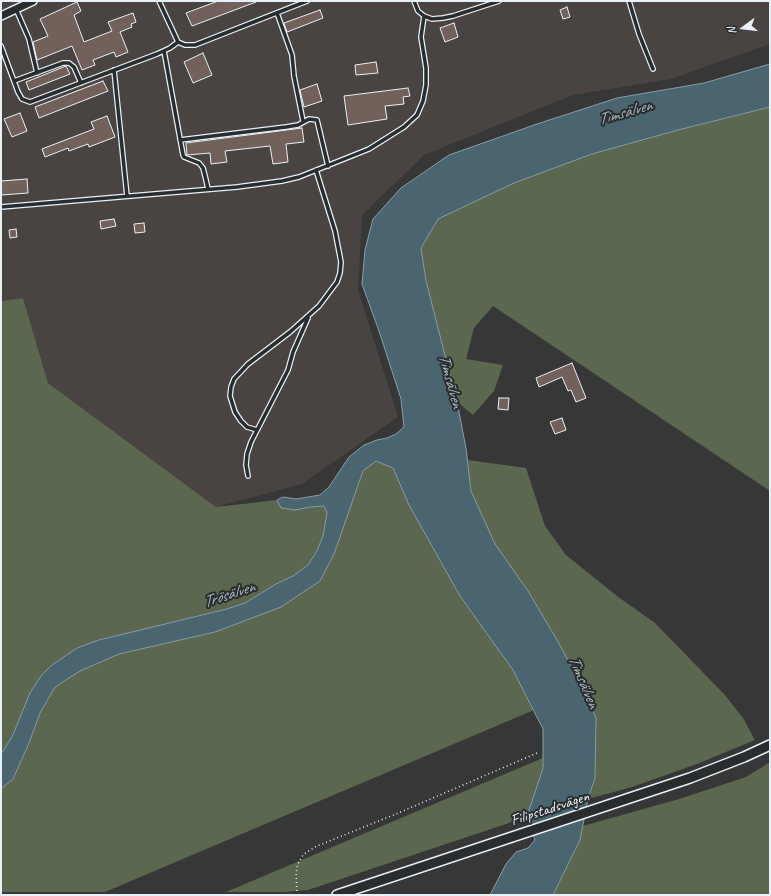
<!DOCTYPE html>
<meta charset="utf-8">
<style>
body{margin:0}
#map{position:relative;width:771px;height:896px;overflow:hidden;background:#383737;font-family:Caveat,sans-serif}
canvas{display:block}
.frame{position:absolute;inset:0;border:2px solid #e8f1f8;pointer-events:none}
.north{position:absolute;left:723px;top:8px;width:40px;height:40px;-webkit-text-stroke:3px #2a2d2e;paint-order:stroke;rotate:255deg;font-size:11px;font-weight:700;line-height:16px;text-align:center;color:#e8f1f8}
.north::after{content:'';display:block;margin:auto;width:14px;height:18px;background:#e8f1f8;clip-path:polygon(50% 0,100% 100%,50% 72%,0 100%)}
</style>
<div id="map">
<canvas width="771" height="896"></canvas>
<div class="frame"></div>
<div class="north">N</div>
</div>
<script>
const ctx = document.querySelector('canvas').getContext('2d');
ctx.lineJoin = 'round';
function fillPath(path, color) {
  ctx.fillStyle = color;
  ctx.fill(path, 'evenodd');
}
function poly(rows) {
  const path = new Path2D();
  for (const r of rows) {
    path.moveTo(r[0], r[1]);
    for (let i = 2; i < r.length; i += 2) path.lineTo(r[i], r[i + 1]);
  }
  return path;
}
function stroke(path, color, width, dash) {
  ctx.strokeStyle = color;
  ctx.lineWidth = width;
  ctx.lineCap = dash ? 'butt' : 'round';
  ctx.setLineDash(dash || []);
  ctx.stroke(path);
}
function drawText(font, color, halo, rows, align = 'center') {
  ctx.font = font + ' Caveat,sans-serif';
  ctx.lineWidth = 4;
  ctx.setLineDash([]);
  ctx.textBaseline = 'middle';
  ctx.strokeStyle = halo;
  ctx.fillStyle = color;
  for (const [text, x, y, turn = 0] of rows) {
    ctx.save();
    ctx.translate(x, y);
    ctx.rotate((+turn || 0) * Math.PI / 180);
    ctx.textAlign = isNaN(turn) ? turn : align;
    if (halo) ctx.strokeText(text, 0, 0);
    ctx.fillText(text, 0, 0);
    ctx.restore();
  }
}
fillPath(poly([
 [1,1,770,1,770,44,671,79,573,95,424,155,362,215,358,290,398,417,302,484,216,507,48,383,23,298,1,301]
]), '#494442');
fillPath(poly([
 [770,107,770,491,493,306,474,328,466,359,503,365,494,391,473,415,457,402,426,281,421,248,438,219,514,183,592,154,678,130],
 [23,298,48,383,216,507,277,500,282,508,295,510,310,507,324,506,327,513,323,536,317,551,308,565,293,576,276,584,245,603,227,609,99,640,77,648,52,665,41,676,30,693,12,737,1,754,1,301],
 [468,460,526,468,545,526,566,555,617,596,655,623,724,694,743,718,755,740,697,764,632,787,588,799,595,778,596,718,583,688,557,640,528,591,495,544,471,491],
 [375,461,393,467,409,505,460,596,513,670,534,710,105,892,1,892,1,789,13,779,29,743,40,713,55,687,80,671,119,654,215,632,281,607,320,581,334,554,363,471],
 [543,758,543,768,529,810,509,823,308,890,284,892,226,892],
 [770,762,770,895,553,895,580,840,583,826,679,799,746,777]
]), '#5b674f');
const water = poly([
 [770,64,770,107,678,130,592,154,514,183,438,219,421,248,426,281,457,402,466,448,471,491,495,544,528,591,557,640,583,688,596,718,595,778,588,799,580,840,553,895,490,895,506,864,516,852,528,848,535,840,528,820,529,810,543,768,543,729,513,670,460,596,409,505,393,468,376,461,363,471,334,554,320,581,281,607,215,632,119,654,80,671,55,687,40,713,29,743,13,779,1,789,1,754,12,737,30,693,41,676,52,665,77,648,99,640,227,609,245,603,276,584,293,576,308,565,317,551,323,536,327,513,324,506,310,507,295,510,281,508,277,500,283,497,296,499,320,495,329,487,349,457,364,445,377,440,387,438,396,434,404,427,401,399,379,331,362,284,365,250,373,219,401,188,449,155,537,124,617,98,704,83,770,64]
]);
fillPath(water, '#4b6570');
stroke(water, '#8a9da6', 1);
const building = poly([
 [218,1,256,1,256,2,192,26,186,13,218,1],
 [77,2,81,11,74,15,84,42,112,31,108,22,133,13,136,22,131,24,132,27,120,32,128,52,116,57,114,52,93,60,95,65,82,70,72,46,37,60,33,42,48,36,40,19,77,2],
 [567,7,570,17,563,19,560,10,567,7],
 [320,10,323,18,287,32,284,23,320,10],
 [454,23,458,37,445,42,440,28,454,23],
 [203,53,212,75,193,83,184,62,203,53],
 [376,62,378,73,356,75,355,65,376,62],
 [66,66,70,74,29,90,26,82,66,66],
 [103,81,108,91,39,118,35,107,103,81],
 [317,84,322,101,304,107,300,90,317,84],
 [408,88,410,96,403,97,404,104,385,106,387,119,348,125,344,96,408,88],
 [20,113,27,131,12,137,4,119,20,113],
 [107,116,115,137,89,147,88,144,69,151,68,148,45,157,42,149,94,129,91,122,107,116],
 [302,128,304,142,286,144,288,162,273,164,270,146,225,151,227,162,211,164,210,153,187,155,186,143,302,128],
 [27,179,28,193,1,195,1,181,27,179],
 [114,219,116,226,101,229,100,221,114,219],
 [144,223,145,232,135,233,134,224,144,223],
 [16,229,17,237,10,238,9,230,16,229],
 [572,363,586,398,576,402,571,390,568,391,562,377,539,387,536,378,572,363],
 [499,398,509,398,508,410,498,409,499,398],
 [562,418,566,430,555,434,550,422,562,418]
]);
fillPath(building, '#72615a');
stroke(building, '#e8f1f8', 1);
const lane = poly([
 [159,1,178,42,185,45,195,45,307,1],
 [414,1,418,11,424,16,432,19,443,18,453,16,499,1],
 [629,1,639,34,653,69],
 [16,9,29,39,37,73],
 [277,13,292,55,294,76,303,121],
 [1,46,18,92,22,99,30,102,157,54,170,48,178,42],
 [164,51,183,155,184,157,199,163,203,168,206,180,208,189],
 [114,70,127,196],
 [14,81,63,63,69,63,74,67,81,83],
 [180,140,286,127,298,125,309,119,317,120,328,166],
 [1,207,237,187,282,181,299,177,369,149,404,127,417,115,423,101,426,85,426,68,421,37,424,16],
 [257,430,247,427,241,421,235,412,230,396,231,387,234,379,248,364,290,332,319,306,337,282,340,273,341,262,335,231,316,170],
 [248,476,246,465,247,454,251,442,288,370,293,352,308,318]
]);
const street = poly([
 [1,16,33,1]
]);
const secondary = poly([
 [337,895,690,778,744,757,770,745]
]);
stroke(lane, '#e8f1f8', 6);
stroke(street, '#e8f1f8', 10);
stroke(secondary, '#e8f1f8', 12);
stroke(poly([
 [297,895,296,872,298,864,303,855,307,852,317,846,396,814,537,753]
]), '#e8f1f8', 1.5, [1, 3]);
stroke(lane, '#2a2d2e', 3.5);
stroke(street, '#2a2d2e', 7);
stroke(secondary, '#2a2d2e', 9);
drawText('16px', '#e8f1f8', '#2a2d2e', [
 ["Filipstadsvägen",550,809,-18]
]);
drawText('italic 17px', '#a9b9c2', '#2a2d2e', [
 ["Timsälven",625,113,-16],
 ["Timsälven",450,381,75],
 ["Trösälven",229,595,-18],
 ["Timsälven",583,682,67]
]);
</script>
